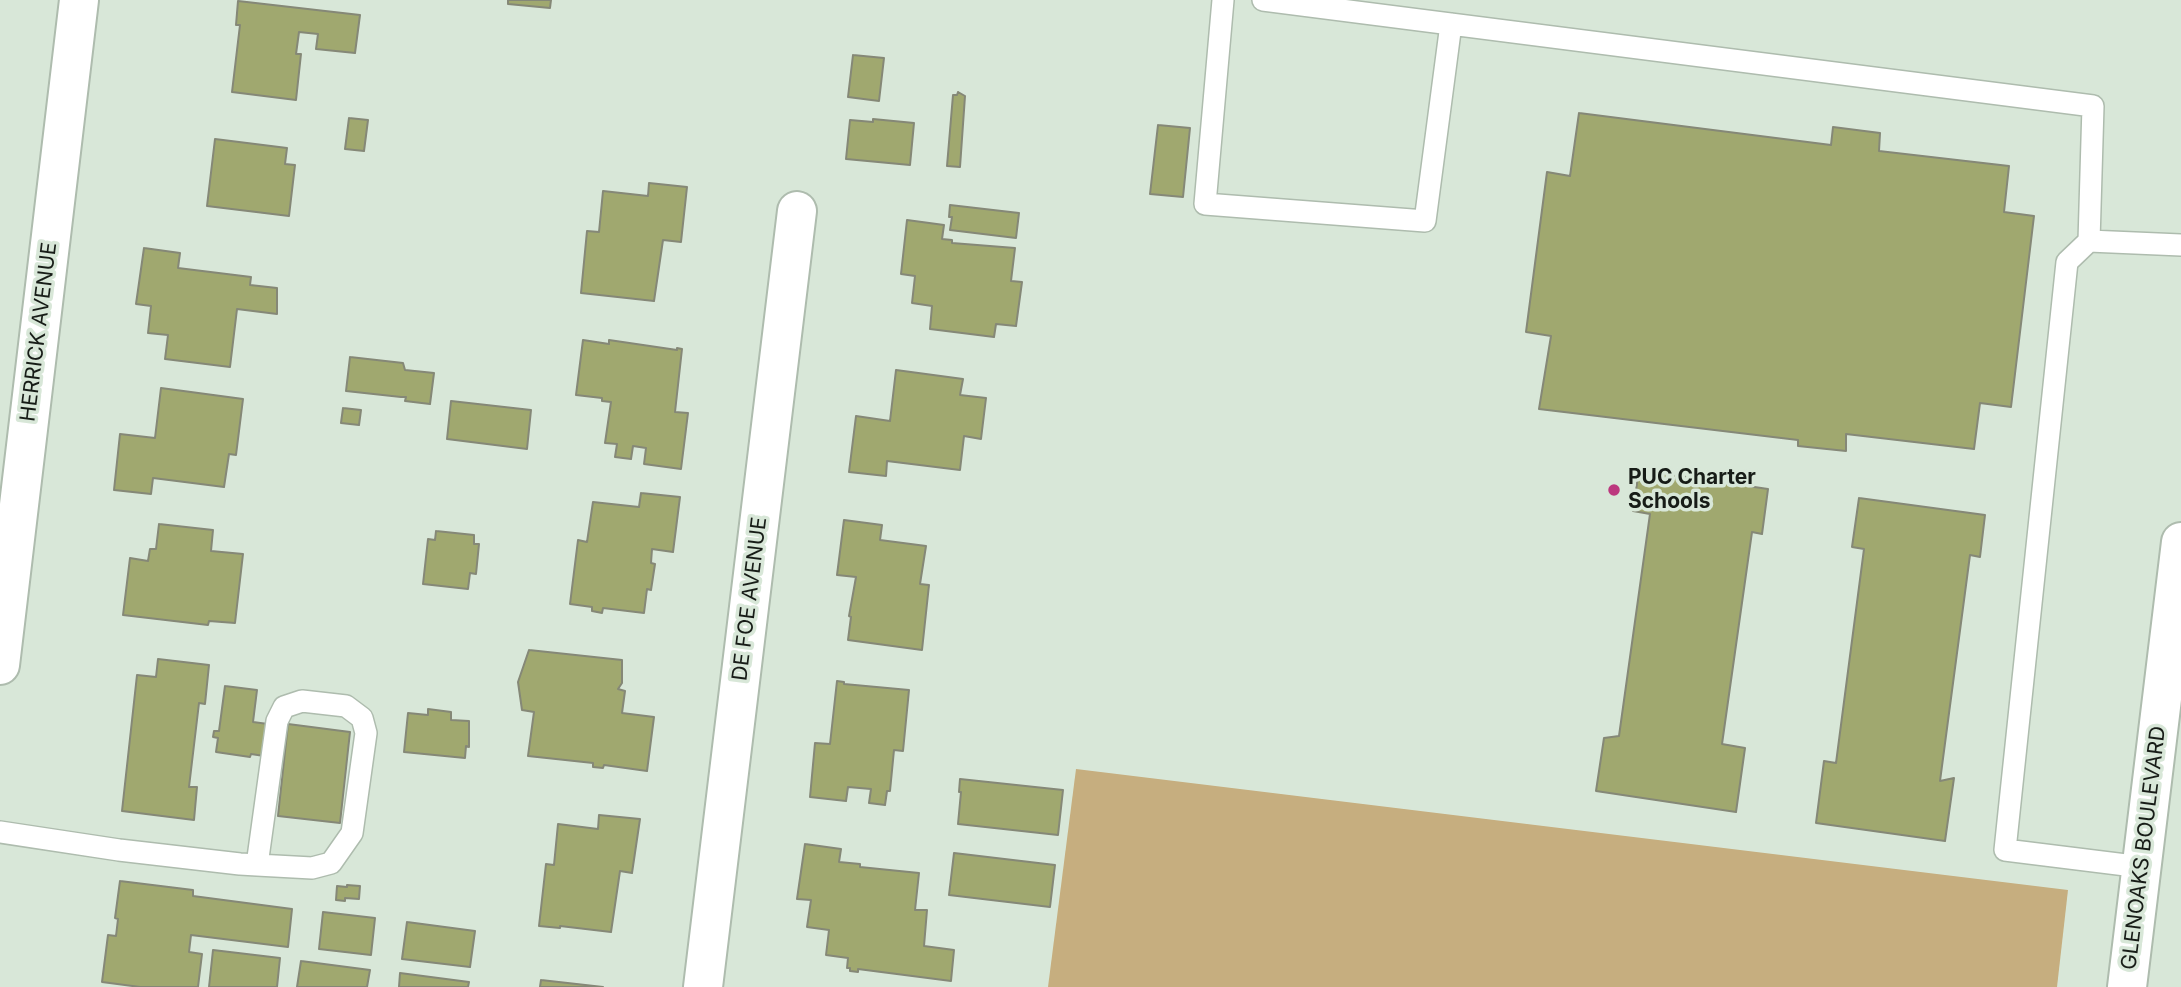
<!DOCTYPE html>
<style>
body{margin:0}
canvas{display:block;background:#d8e7d8}
</style>
<canvas width="2181" height="987"></canvas>
<script>
const ctx = document.querySelector('canvas').getContext('2d');
ctx.lineJoin = 'round';
function fillPath(path, color) {
  ctx.fillStyle = color;
  ctx.fill(path, 'evenodd');
}
function poly(rows) {
  const path = new Path2D();
  for (const r of rows) {
    path.moveTo(r[0], r[1]);
    for (let i = 2; i < r.length; i += 2) path.lineTo(r[i], r[i + 1]);
  }
  return path;
}
function stroke(path, color, width, dash) {
  ctx.strokeStyle = color;
  ctx.lineWidth = width;
  ctx.lineCap = dash ? 'butt' : 'round';
  ctx.setLineDash(dash || []);
  ctx.stroke(path);
}
function drawText(font, color, halo, rows, align = 'center') {
  ctx.font = font + ' Inter,sans-serif';
  ctx.lineWidth = 7;
  ctx.setLineDash([]);
  ctx.textBaseline = 'middle';
  ctx.strokeStyle = halo;
  ctx.fillStyle = color;
  for (const [text, x, y, turn = 0] of rows) {
    ctx.save();
    ctx.translate(x, y);
    ctx.rotate((+turn || 0) * Math.PI / 180);
    ctx.textAlign = isNaN(turn) ? turn : align;
    if (halo) ctx.strokeText(text, 0, 0);
    ctx.fillText(text, 0, 0);
    ctx.restore();
  }
}
fillPath(poly([
 [1076,769,2068,890,2057,987,1048,987]
]), '#c6ae7f');
const building = poly([
 [508,0,551,0,550,8,508,4,508,0],
 [238,1,360,15,355,53,316,49,318,34,299,32,296,54,301,54,296,100,232,92,240,25,236,25,238,1],
 [853,55,884,58,879,101,848,97,853,55],
 [958,92,965,96,960,167,947,166,953,95,957,95,958,92],
 [1579,113,1831,145,1833,127,1880,133,1879,151,2009,166,2004,212,2034,216,2011,407,1980,403,1974,449,1846,434,1846,451,1798,446,1798,440,1539,409,1551,336,1526,332,1547,172,1570,176,1579,113],
 [349,118,368,120,364,151,345,149,349,118],
 [873,119,914,123,910,165,846,159,850,120,873,122,873,119],
 [1158,125,1190,128,1183,197,1150,194,1158,125],
 [215,139,287,148,285,164,295,165,289,216,207,206,215,139],
 [649,183,687,187,681,242,663,240,654,301,581,293,587,231,599,232,603,191,648,196,649,183],
 [950,205,1019,213,1016,238,950,230,952,217,949,217,950,205],
 [907,220,944,225,942,239,952,240,952,243,1015,248,1011,281,1022,282,1016,326,996,324,994,337,930,329,932,306,912,303,915,276,901,274,907,220],
 [144,248,180,253,178,268,251,277,250,285,277,288,277,314,237,309,230,367,165,359,168,335,148,333,151,306,136,304,144,248],
 [583,340,609,344,609,340,677,350,677,348,682,349,675,412,688,413,681,469,644,464,646,448,633,446,631,459,615,457,617,444,605,443,611,402,602,401,602,398,576,395,583,340],
 [350,357,403,363,405,370,434,373,430,404,405,401,406,397,401,397,346,391,350,357],
 [896,370,963,379,960,395,986,398,981,439,964,436,960,470,887,461,886,476,849,472,856,416,890,421,896,370],
 [161,388,243,399,236,455,229,454,224,487,153,478,151,494,114,490,120,434,155,438,161,388],
 [451,401,531,410,527,449,447,439,451,401],
 [343,408,361,410,359,425,341,423,343,408],
 [1639,470,1768,489,1762,534,1752,532,1722,744,1745,748,1736,812,1596,791,1604,738,1619,736,1650,514,1633,511,1639,470],
 [641,493,680,497,673,552,652,549,651,563,655,564,651,590,647,589,644,613,603,608,602,613,592,611,592,607,570,604,578,540,587,542,593,502,639,507,641,493],
 [1859,498,1985,515,1980,557,1970,555,1940,781,1954,778,1945,841,1816,823,1824,761,1836,763,1864,549,1852,547,1859,498],
 [844,520,882,525,880,540,926,546,920,584,929,585,922,650,848,640,851,617,849,616,856,577,837,575,844,520],
 [159,524,213,530,211,551,243,554,235,623,209,621,208,625,123,615,130,558,148,561,150,549,156,549,159,524],
 [436,531,474,535,474,544,479,544,476,574,470,573,468,589,423,584,428,539,435,540,436,531],
 [529,650,622,660,622,683,618,689,625,691,622,713,654,717,647,771,604,765,603,768,593,767,593,763,528,756,534,712,522,710,518,682,529,650],
 [158,659,209,665,205,704,199,703,189,787,197,787,194,820,122,811,137,675,156,677,158,659],
 [837,681,844,682,844,684,909,690,903,751,894,750,890,791,887,791,885,805,869,803,871,789,848,787,846,801,810,797,815,743,830,744,837,681],
 [225,686,257,690,253,722,268,724,264,756,251,754,250,757,216,752,218,738,213,737,214,731,219,731,225,686],
 [428,709,451,712,451,720,469,721,469,747,466,746,465,758,404,752,408,713,428,715,428,709],
 [288,724,350,732,340,823,278,816,288,724],
 [960,779,1063,790,1058,835,958,824,961,792,959,792,960,779],
 [599,815,640,819,632,873,620,871,611,932,560,926,560,928,539,926,546,864,554,865,558,824,598,829,599,815],
 [805,844,841,849,839,862,860,864,860,867,919,873,915,910,927,910,924,946,954,950,951,981,858,969,858,972,850,971,850,968,847,968,848,958,826,955,829,930,807,927,811,900,797,899,805,844],
 [954,853,1055,865,1050,907,949,895,954,853],
 [120,881,193,890,193,896,292,909,288,947,191,935,189,952,202,954,198,987,140,987,102,982,108,935,116,936,118,919,115,918,120,881],
 [347,885,360,886,359,899,345,898,345,901,336,900,337,886,347,887,347,885],
 [323,912,375,918,371,955,319,949,323,912],
 [407,922,475,931,470,967,402,959,407,922],
 [213,950,280,958,277,987,209,987,213,950],
 [301,961,370,970,367,987,297,987,301,961],
 [400,973,469,982,468,987,399,987,400,973],
 [541,980,603,987,540,987,541,980]
]);
fillPath(building, '#a0a86f');
stroke(building, '#858877', 2);
const lane = poly([
 [1223,0,1205,204,1425,221,1451,24],
 [1263,0,2093,106,2089,241],
 [0,832,119,850,240,864,257,865,312,868,331,863,352,833,366,733,362,718,346,706,302,701,284,707,277,721,257,865],
 [2142,867,2005,850,2067,262,2089,241,2181,245]
]);
const street = poly([
 [703,987,797,211]
]);
const secondary = poly([
 [0,665,79,0],
 [2127,987,2181,542]
]);
stroke(lane, '#aebcae', 24);
stroke(street, '#aebcae', 42);
stroke(secondary, '#aebcae', 42);
stroke(lane, '#fff', 21);
stroke(street, '#fff', 38);
stroke(secondary, '#fff', 38);
for (const [x, y, r, color] of [
 [1614,490,7,"#bc387e"]
]) {
  const dot = new Path2D();
  dot.arc(x, y, r, 0, 2 * Math.PI);
  ctx.fillStyle = color;
  ctx.fill(dot);
  stroke(dot, '#d8e7d8', 2.5);
}
drawText('21px', '#171c17', '#d8e7d8', [
 ["HERRICK AVENUE",39,332,-83],
 ["DE FOE AVENUE",750,599,-83],
 ["GLENOAKS BOULEVARD",2144,848,-83]
]);
drawText('bold 21px', '#171c17', '#d8e7d8', [
 ["PUC Charter",1628,478],
 ["Schools",1628,502]
], 'left');
</script>
